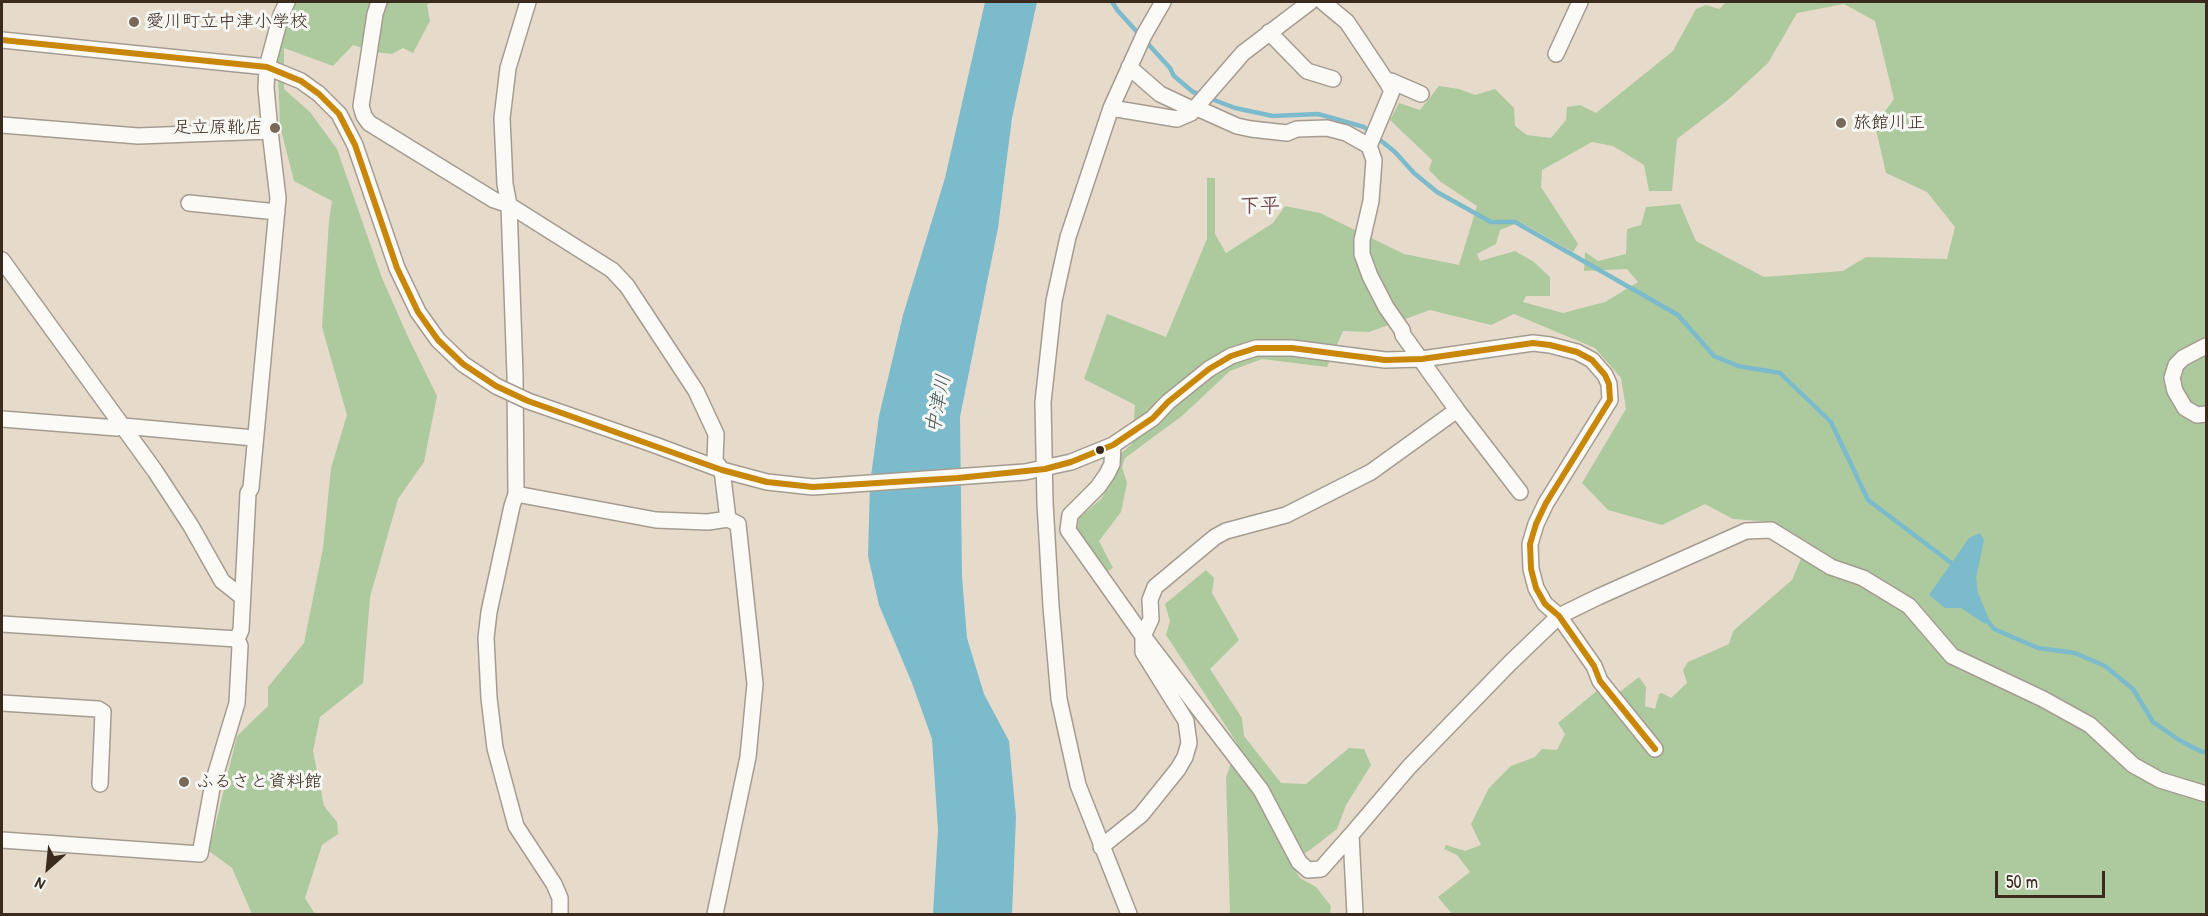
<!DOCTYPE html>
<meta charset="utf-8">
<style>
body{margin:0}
#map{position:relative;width:2208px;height:916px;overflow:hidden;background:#e6dbca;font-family:"Patrick Hand",sans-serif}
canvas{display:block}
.frame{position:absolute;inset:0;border:3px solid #3b2a1e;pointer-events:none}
.north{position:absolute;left:18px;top:838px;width:60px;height:60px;-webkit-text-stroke:4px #f6f6f2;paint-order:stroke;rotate:207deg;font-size:16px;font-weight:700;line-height:24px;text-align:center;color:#3b2a1e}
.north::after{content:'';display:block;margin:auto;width:21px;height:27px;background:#3b2a1e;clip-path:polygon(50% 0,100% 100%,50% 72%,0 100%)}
.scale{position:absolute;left:1995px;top:871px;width:110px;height:27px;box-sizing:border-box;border:3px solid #3b2a1e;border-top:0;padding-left:8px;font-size:18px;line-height:21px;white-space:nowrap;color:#3b2a1e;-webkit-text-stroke:4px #f6f6f2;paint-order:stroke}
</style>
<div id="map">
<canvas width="2208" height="916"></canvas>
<div class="frame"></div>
<div class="north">N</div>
<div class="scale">50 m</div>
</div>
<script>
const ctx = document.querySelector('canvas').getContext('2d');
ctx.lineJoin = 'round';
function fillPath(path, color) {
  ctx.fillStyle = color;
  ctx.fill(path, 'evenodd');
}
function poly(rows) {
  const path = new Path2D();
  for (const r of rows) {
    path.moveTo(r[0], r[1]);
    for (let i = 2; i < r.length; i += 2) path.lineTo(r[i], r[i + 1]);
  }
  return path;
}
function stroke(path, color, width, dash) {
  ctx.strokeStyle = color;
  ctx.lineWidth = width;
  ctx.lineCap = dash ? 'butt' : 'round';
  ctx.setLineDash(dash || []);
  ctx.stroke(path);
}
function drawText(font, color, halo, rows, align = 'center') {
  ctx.font = font + ' "Patrick Hand","Klee One",sans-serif';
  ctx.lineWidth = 6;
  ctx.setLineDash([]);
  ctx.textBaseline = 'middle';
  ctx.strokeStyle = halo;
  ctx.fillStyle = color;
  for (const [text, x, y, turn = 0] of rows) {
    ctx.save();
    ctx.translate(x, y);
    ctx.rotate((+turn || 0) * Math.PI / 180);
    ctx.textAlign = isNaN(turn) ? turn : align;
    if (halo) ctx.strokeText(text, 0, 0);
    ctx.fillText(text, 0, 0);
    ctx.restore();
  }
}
fillPath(poly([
 [295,2,431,2,427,5,430,21,413,53,403,48,392,54,375,52,353,45,333,66,284,48,284,89,310,112,337,149,382,278,408,337,437,396,424,462,398,499,370,597,363,683,320,717,313,751,324,806,337,822,338,834,322,845,305,898,315,914,252,914,232,868,209,851,237,736,268,706,268,687,304,643,323,548,331,468,347,415,322,327,329,221,332,201,294,181,280,126,277,46],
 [1726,2,2206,2,2206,914,1452,914,1438,897,1470,872,1457,855,1444,849,1446,845,1465,851,1481,845,1471,824,1489,788,1511,766,1535,757,1542,749,1557,750,1565,734,1558,723,1598,690,1608,701,1639,677,1646,687,1645,706,1655,709,1659,694,1662,693,1671,698,1687,683,1683,670,1688,662,1729,644,1733,631,1792,580,1808,542,1774,522,1733,519,1705,504,1662,525,1608,510,1582,483,1626,409,1621,378,1595,348,1514,314,1491,325,1430,310,1369,332,1343,331,1327,367,1262,359,1230,371,1182,416,1125,458,1122,467,1127,483,1121,512,1099,541,1113,568,1108,571,1080,535,1077,528,1079,518,1101,499,1116,475,1120,454,1132,444,1135,405,1084,379,1107,314,1166,337,1207,239,1207,178,1215,178,1215,234,1226,253,1273,223,1285,206,1320,213,1404,254,1459,265,1477,206,1441,182,1429,170,1432,160,1390,120,1399,103,1420,110,1439,86,1459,89,1475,95,1495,89,1514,108,1515,126,1527,135,1551,138,1566,120,1567,107,1580,105,1596,113,1673,51,1696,9,1706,5,1719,9],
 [1844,4,1875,21,1894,99,1875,125,1886,173,1927,192,1955,227,1947,259,1866,257,1843,271,1764,277,1696,241,1680,204,1646,207,1641,225,1627,229,1626,254,1598,261,1585,252,1584,271,1627,269,1638,282,1605,302,1563,313,1523,302,1526,296,1550,296,1550,277,1534,262,1515,251,1480,261,1477,254,1496,244,1500,230,1520,222,1573,252,1578,244,1541,187,1542,170,1592,142,1613,146,1644,165,1649,191,1672,191,1677,139,1729,99,1768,63,1797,13],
 [1206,570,1214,578,1212,593,1239,640,1210,669,1242,718,1244,736,1281,783,1306,784,1349,748,1364,749,1371,765,1346,805,1337,829,1310,850,1290,862,1300,878,1316,887,1331,906,1330,914,1230,914,1226,778,1237,743,1166,635,1170,621,1165,604]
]), '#adc99e');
fillPath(poly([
 [985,2,1037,2,1012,118,998,228,960,417,962,577,967,638,984,694,1009,741,1016,817,1012,914,933,914,938,830,932,739,912,683,879,605,868,556,870,484,879,416,903,315,945,178],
 [1980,533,1984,540,1976,578,1978,593,1989,619,1985,624,1961,608,1945,608,1929,595,1969,538]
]), '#7cbbcc');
stroke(poly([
 [1112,2,1118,11,1170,68,1174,76,1193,92,1202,95],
 [1209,98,1235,108,1273,116,1318,114,1364,127,1395,152,1414,173,1437,192,1491,222,1515,222,1678,315,1714,356,1738,366,1780,373,1831,422,1868,500,1954,565],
 [1984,616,1994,629,2038,648,2075,653,2105,666,2133,689,2153,722,2179,740,2202,752,2206,752]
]), '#7cbbcc', 4.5);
const minor = poly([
 [379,2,375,14,361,106,364,116,369,123,494,200,509,205,612,270,627,286,696,391,716,434,715,461,722,470,728,519,708,522,656,520,516,494,512,506,489,612,486,638,489,698,495,748,516,826,554,884,560,898,560,914],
 [1323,2,1347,22,1387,82,1391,81,1421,94],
 [1269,32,1307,71,1333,79],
 [2,40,267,67,301,81,319,94],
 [1556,54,1580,2],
 [1129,67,1160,94,1194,110],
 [1111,108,1177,119,1191,113,1243,53,1310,2],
 [1197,108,1237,126,1251,129,1287,133,1297,129,1327,128,1346,133,1369,146,1392,91,1387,82],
 [2,125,138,136,270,131],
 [1369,146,1374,160,1371,201,1362,240,1362,254,1370,276,1386,307,1402,330,1403,335,1457,410,1520,492],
 [189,203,277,212],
 [2,260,155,471,191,526,222,581,242,597],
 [2206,346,2183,358,2176,365,2172,378,2175,391,2185,408,2197,415,2206,414],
 [2,419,117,428,123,426,254,438],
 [655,445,722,470,767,482,813,487,1025,472,1071,462,1113,445,1153,418,1168,402,1209,369,1231,356,1256,348,1292,348,1385,360,1422,359,1533,343,1550,345,1577,352,1592,360,1605,375,1609,384,1610,400,1546,503,1536,524,1530,544,1531,569,1536,588,1545,604,1559,616,1594,666,1600,681,1655,749],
 [1113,445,1112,464,1107,474,1098,487,1070,515,1068,530,1143,636,1261,790,1299,862,1308,870,1321,869,1351,835],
 [516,494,515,375,509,205,505,184,502,118,508,68,528,2],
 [2,624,237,639,241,630,248,493,251,488,278,198,270,131,266,88,267,67,281,15,287,2],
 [2,703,98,709,103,712,100,784],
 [2,840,200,854,213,783,237,703,240,646,237,639],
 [1101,847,1141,815,1178,769,1185,757,1189,743,1186,721,1143,652,1143,636,1151,619,1150,600,1155,587,1215,537,1226,531,1286,515,1371,472,1457,410],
 [715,914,748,757,755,684,738,524,728,519],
 [1129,914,1078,785,1059,699,1051,606,1045,503,1043,402,1054,301,1068,237,1111,108,1144,35,1163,2],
 [1355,914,1351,835,1409,767,1510,663,1559,616,1598,597,1746,531,1771,530,1831,567,1863,578,1909,606,1952,656,2043,699,2090,725,2133,765,2160,780,2206,794]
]);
stroke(minor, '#a59c91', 18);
stroke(minor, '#fbfaf7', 15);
const minorBridge = poly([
 [319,94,339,114,355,145,397,268,418,312,438,340,463,364,496,386,528,401,655,445]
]);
stroke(minorBridge, '#a59c91', 18, []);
stroke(minorBridge, '#fbfaf7', 15);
stroke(poly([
 [2,40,267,67,301,81,319,94,339,114,355,145,397,268,418,312,438,340,463,364,496,386,528,401,722,470,767,482,813,487,958,478,1045,469,1071,462,1113,445,1153,418,1168,402,1209,369,1231,356,1256,348,1292,348,1385,360,1422,359,1533,343,1550,345,1577,352,1592,360,1605,375,1609,384,1610,400,1546,503,1536,524,1530,544,1531,569,1536,588,1545,604,1559,616,1594,666,1600,681,1655,749]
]), '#c88708', 6);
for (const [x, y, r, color] of [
 [134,22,6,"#77685a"],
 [1841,123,6,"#77685a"],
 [275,128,6,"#77685a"],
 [1100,450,5,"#3b2a1e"],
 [184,782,6,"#77685a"]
]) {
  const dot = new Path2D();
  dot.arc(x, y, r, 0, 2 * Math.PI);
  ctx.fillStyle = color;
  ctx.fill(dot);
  stroke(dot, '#f6f6f2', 2);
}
drawText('18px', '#3b2a1e', '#f6f6f2', [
 ["愛川町立中津小学校",146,22],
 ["旅館川正",1853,123],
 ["足立原靴店",263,128,"right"],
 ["ふるさと資料館",196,782]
], 'left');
drawText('bold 20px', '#724b4f', '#f6f6f2', [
 ["下平",1260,207]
]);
drawText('italic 20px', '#42585b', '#f6f6f2', [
 ["中津川",939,404,-79]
]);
</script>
